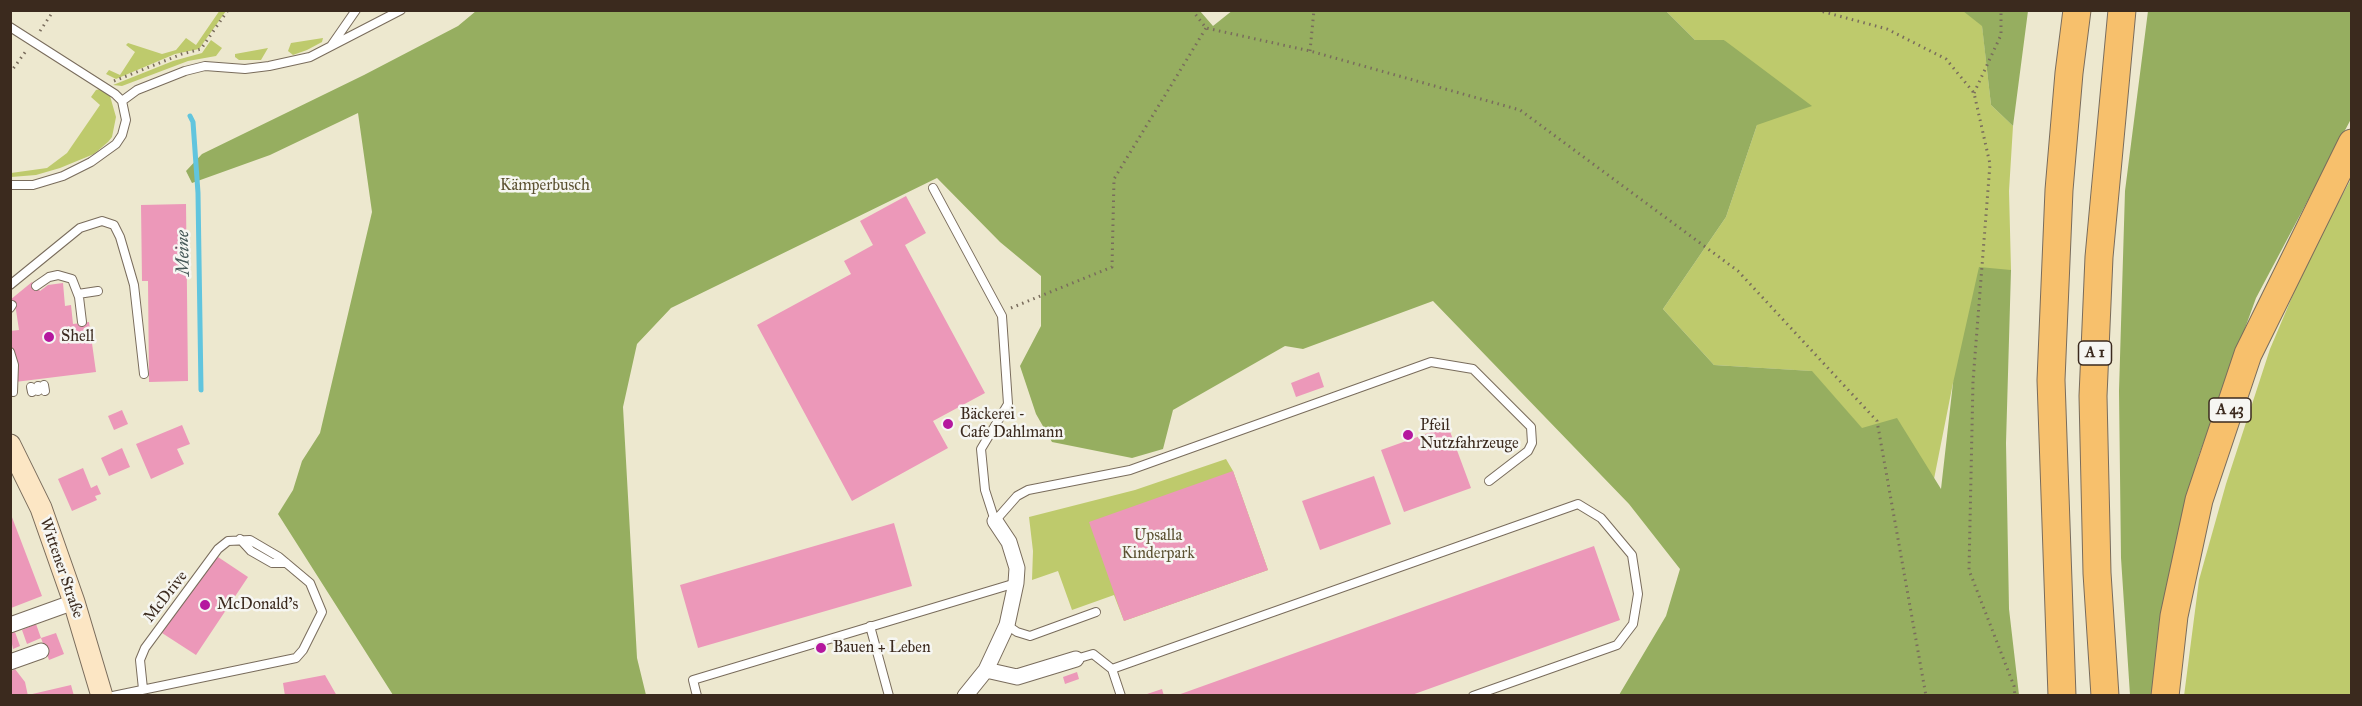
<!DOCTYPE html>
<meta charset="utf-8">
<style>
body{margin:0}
#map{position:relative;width:2362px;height:706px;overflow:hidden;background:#ede8cf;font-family:"IM FELL Great Primer",serif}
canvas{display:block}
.frame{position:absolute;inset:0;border:12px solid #3b2a1e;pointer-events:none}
</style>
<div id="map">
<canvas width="2362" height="706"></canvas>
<div class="frame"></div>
</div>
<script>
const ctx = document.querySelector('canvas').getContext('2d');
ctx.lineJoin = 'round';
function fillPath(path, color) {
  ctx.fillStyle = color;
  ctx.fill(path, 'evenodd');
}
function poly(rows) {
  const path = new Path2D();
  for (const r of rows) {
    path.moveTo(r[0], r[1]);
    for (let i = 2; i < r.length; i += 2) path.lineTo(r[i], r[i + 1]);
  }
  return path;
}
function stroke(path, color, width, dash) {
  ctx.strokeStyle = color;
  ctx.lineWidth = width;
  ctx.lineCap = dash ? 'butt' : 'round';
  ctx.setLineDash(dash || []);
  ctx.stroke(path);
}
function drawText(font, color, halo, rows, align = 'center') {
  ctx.font = font + ' "IM FELL Great Primer",serif';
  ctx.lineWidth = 5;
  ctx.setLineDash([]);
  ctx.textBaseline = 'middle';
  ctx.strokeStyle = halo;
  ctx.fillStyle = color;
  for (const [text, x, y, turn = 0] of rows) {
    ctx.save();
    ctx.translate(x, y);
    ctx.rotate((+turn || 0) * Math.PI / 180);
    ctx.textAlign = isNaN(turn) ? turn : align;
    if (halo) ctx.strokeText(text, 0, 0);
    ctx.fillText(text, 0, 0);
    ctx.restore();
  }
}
fillPath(poly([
 [220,10,226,11,199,49,175,54,116,79,106,74,109,70,120,75,135,52,126,45,128,43,162,54,176,50,186,38,196,45],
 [1963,10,1982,25,1991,105,2013,126,2009,191,2011,270,1953,383,1933,484,1862,429,1811,371,1714,365,1663,309,1726,217,1757,125,1724,40,1695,40,1666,11],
 [323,38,322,42,307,50,293,55,288,51,291,43],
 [211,40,222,48,216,56,188,61,122,86,113,85,173,61,202,53],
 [268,48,261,60,239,60,235,57,235,54],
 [100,89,110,96,116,117,112,137,108,142,94,154,60,168,36,175,11,177,11,173,47,168,67,153,100,105,91,97,96,90],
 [2351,179,2351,695,2184,696,2199,580,2226,484,2270,349,2309,257],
 [1226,459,1233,471,1268,570,1124,621,1114,595,1072,610,1058,571,1032,580,1033,551,1029,517,1135,490]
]), '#beca6c');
fillPath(poly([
 [1200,11,1213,26,1233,10,1666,11,1695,40,1724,40,1812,106,1757,125,1726,217,1663,309,1714,365,1812,371,1862,428,1897,418,1941,489,1953,383,1979,267,2011,270,2006,443,2009,609,2019,695,1619,695,1666,616,1680,569,1629,504,1433,301,1303,349,1285,346,1173,410,1163,449,1132,458,1052,442,1036,414,1020,366,1041,326,1041,276,1000,242,937,178,671,308,637,344,623,407,637,658,646,695,393,695,278,514,293,490,302,461,320,433,372,212,358,113,270,155,192,183,186,171,202,154,364,75,458,26,476,11],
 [1963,11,2028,11,2013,126,1991,105,1982,26],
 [2148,11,2351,11,2351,119,2256,298,2199,455,2164,597,2154,695,2130,695,2121,558,2119,391,2125,191]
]), '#96ae60');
stroke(poly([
 [190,116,193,122,198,193,201,390]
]), '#61c5de', 5);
fillPath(poly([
 [906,196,926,233,905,245,985,393,933,421,948,448,852,501,757,325,851,274,844,261,873,245,860,221],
 [186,204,188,381,149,382,148,281,142,281,141,205],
 [32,282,40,291,48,285,63,283,65,306,71,305,73,324,89,322,96,372,15,382,10,331,19,330,16,310,10,300],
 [1319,372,1324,387,1296,397,1291,383],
 [122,410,128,424,114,430,108,416],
 [182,425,190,444,177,449,184,464,151,479,136,444],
 [1448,426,1471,488,1404,512,1381,450],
 [122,448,130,467,109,476,101,458],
 [83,468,91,488,97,485,101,494,95,496,97,500,72,511,58,479],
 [1233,471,1268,570,1124,621,1089,522],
 [1374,476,1391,524,1320,550,1302,501],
 [10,512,42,596,11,608,10,606],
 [894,523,912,586,698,648,680,585],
 [1594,546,1620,620,1409,696,1175,696],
 [215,555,248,577,196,655,162,633],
 [36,624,41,638,56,633,64,654,49,660,41,638,27,644,22,630],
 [15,632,20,646,13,649,10,634],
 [15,669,25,682,28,696,10,696,10,672],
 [1077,672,1079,679,1065,684,1063,677],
 [325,675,337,696,285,696,283,683],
 [71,685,74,696,28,696,28,695],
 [1162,689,1164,696,1144,696,1144,695]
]), '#ec98b9');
const lane = poly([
 [10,27,115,94,122,101,126,120,122,135,116,144,91,162,63,176,33,185,10,185],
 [331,46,356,10],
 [122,101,137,90,185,71,205,66,245,69,269,66,310,57,401,10],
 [933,188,1002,316,1008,404,981,449,985,490,995,521],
 [10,285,80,228,102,221,114,225,120,237,134,285,144,374],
 [36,286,49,277,58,275,72,279,79,297,82,322],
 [78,294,98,291],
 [10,308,12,305],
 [10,352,14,365,13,392],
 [44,385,45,391],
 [38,386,38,391],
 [31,387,32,392],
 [995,521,1017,496,1028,490,1130,470,1431,362,1473,369,1531,427,1532,443,1528,451,1489,481],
 [240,539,251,551,272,563,286,563],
 [1007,625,1017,632,1030,636,1096,612],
 [870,626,889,696],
 [1076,659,1093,654,1112,669,1121,696],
 [1112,669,1578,504,1601,518,1632,555,1638,594,1633,624,1617,645,1473,696],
 [113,696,296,658,303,650,322,612,310,583,279,557,250,540,228,541,218,549,145,648,140,660,143,689],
 [697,696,693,680,1016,583]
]);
const street = poly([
 [10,625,74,602],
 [10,662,41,651],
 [986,670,1017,677,1076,659],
 [965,696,986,670,1007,625,1016,583,1017,568,1009,542,995,521]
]);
const secondary = poly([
 [10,445,41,508,74,602,102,696]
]);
const highway = poly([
 [2062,696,2051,380,2059,190,2069,73,2077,10],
 [2105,696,2097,573,2093,396,2099,257,2122,10],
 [2165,696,2174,616,2199,500,2248,354,2352,143]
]);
stroke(lane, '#796c5c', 10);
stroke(street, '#796c5c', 17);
stroke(secondary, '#796c5c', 23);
stroke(highway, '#796c5c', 29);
stroke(poly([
 [1192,10,1206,28,1310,51,1520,110,1738,271,1877,421,1926,696],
 [1817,10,1887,29,1946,59,1974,93,1990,164,1973,381,1969,570,2014,686,2015,696],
 [40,31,54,10],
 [1310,51,1314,10],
 [10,73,26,51],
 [114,81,182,54,201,49,228,10],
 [1974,93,2001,35,2001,10],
 [1011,308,1112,267,1114,179,1206,28]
]), '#796c5c', 3, [1.5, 4.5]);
stroke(lane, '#fff', 8);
stroke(street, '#fff', 15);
stroke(secondary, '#fce6c4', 21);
stroke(highway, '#f7c06c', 27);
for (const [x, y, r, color] of [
 [49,337,6,"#b5179e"],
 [948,424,6,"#b5179e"],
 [1408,435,6,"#b5179e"],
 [205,605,6,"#b5179e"],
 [821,648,6,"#b5179e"]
]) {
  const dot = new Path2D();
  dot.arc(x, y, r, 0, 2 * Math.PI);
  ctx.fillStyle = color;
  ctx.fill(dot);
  stroke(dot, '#f6f6f2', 2);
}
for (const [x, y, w] of [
 [2095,353,33],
 [2230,410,42]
]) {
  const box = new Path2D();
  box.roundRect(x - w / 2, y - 12, w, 24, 4.5);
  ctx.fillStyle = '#f6f6f2';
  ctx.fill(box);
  stroke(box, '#3b2a1e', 1.5);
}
drawText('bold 15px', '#3b2a1e', null, [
 ["A 1",2095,353],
 ["A 43",2230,410]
]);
drawText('16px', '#5c5232', '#f6f6f2', [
 ["Kämperbusch",545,186],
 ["Upsalla",1158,536],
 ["Kinderpark",1158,554]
]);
drawText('16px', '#3b2a1e', '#f6f6f2', [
 ["Shell",61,337],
 ["Bäckerei -",960,415],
 ["Cafe Dahlmann",960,433],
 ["Pfeil",1420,426],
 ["Nutzfahrzeuge",1420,444],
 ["McDonald's",217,605],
 ["Bauen + Leben",833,648]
], 'left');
drawText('16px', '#3b2a1e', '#f6f6f2', [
 ["Wittener Straße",61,568,71],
 ["McDrive",166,597,-52]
]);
drawText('italic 18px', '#465858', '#f6f6f2', [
 ["Meine",184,253,-91]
]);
</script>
